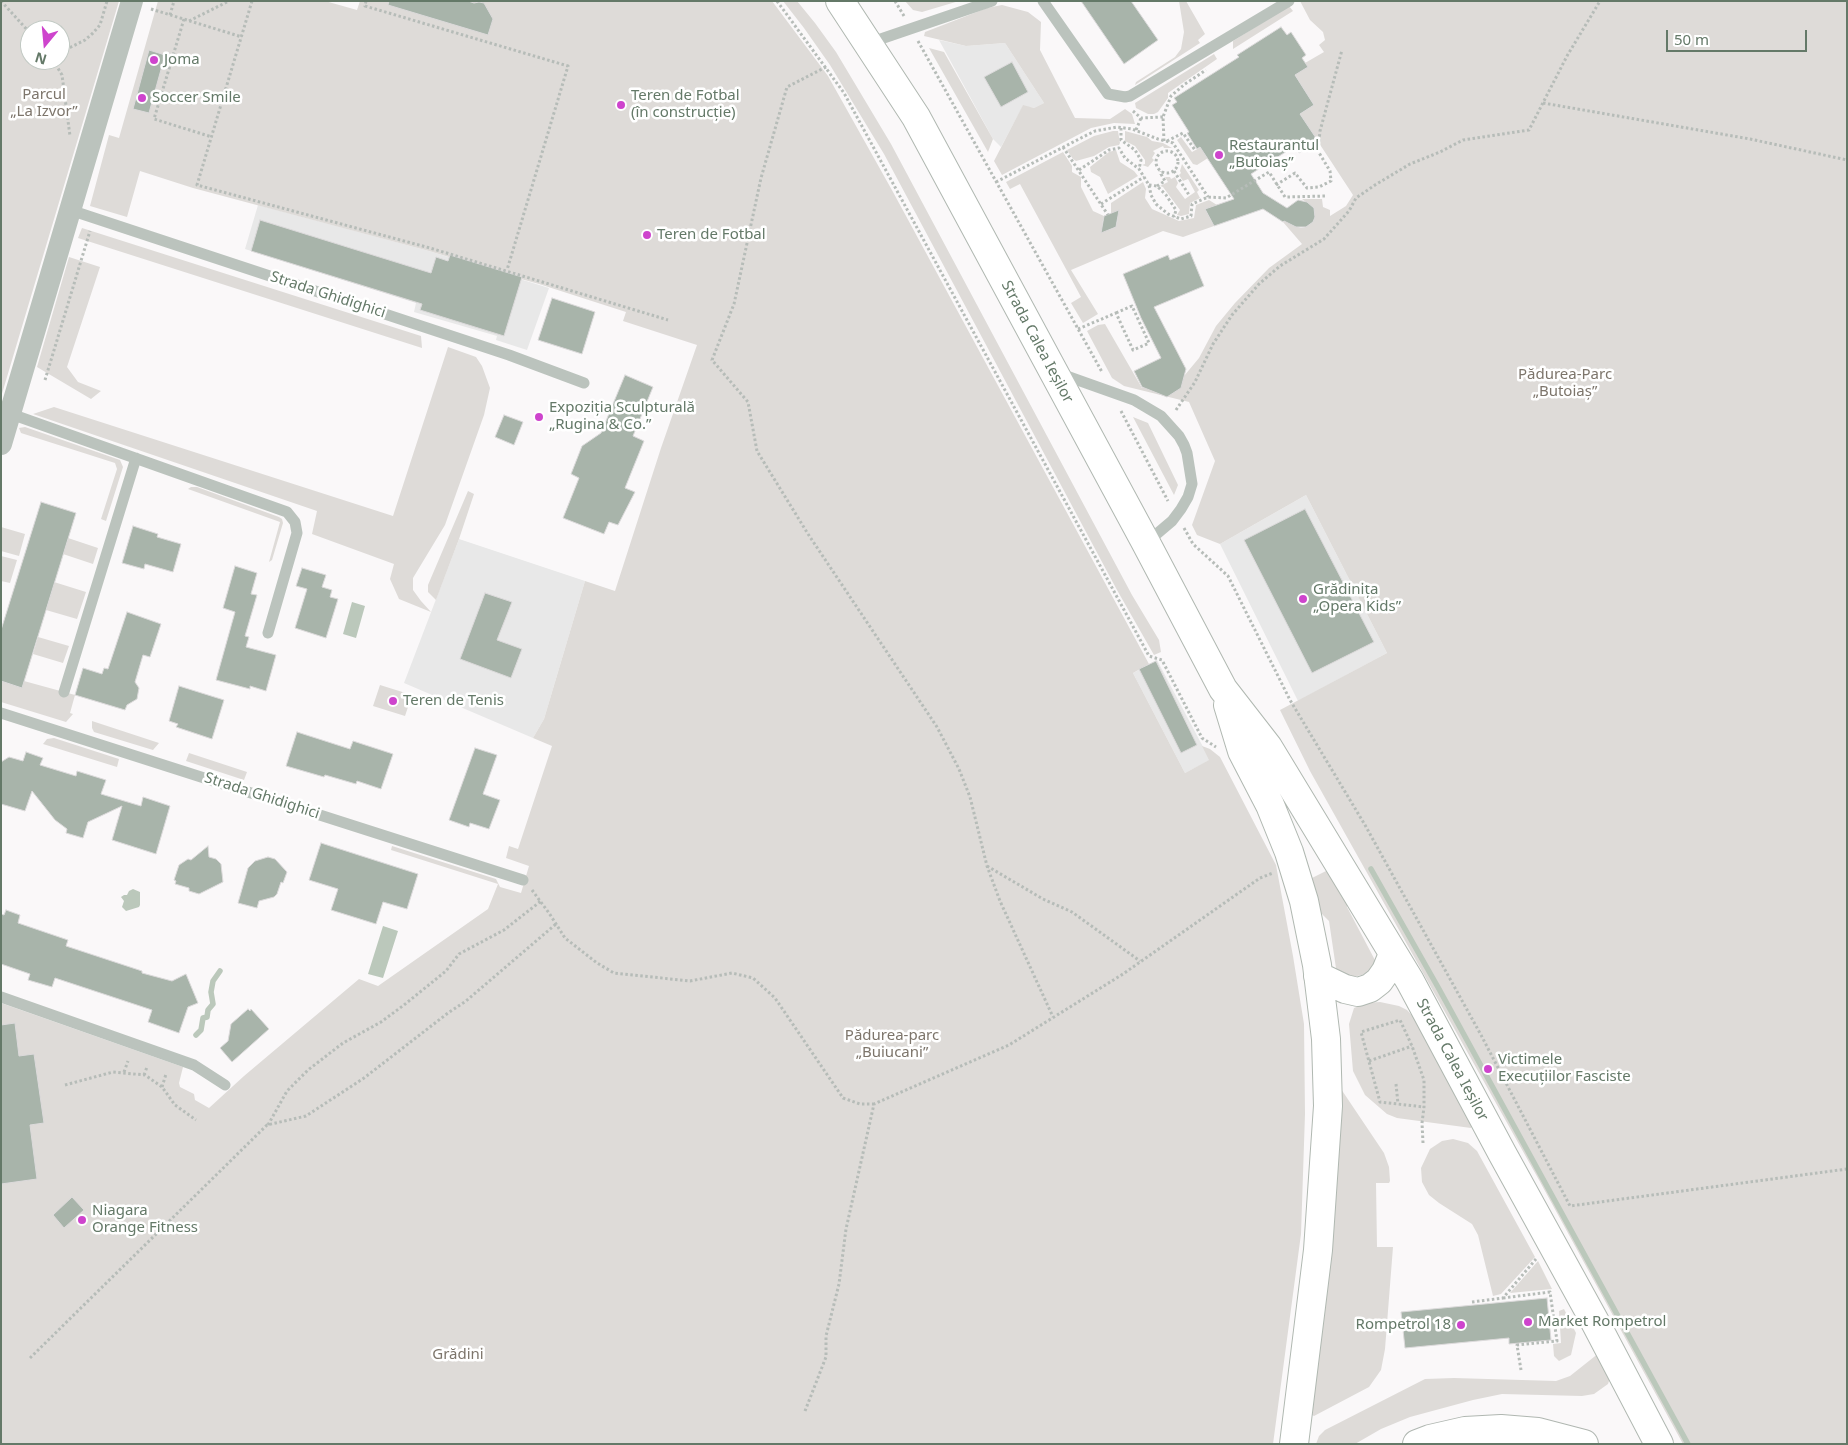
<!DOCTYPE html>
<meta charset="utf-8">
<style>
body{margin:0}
#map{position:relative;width:1848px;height:1445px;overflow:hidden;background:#faf8f9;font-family:"Noto Sans",sans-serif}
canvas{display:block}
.frame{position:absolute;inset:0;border:2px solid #647968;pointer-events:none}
.north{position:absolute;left:20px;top:20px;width:50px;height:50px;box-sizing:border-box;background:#fff;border:1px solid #c1c9c3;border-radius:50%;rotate:197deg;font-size:14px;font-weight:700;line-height:20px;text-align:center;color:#647968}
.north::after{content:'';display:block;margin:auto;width:18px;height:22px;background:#ce44cd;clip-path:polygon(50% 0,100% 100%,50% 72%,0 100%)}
.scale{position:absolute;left:1666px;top:30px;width:141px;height:22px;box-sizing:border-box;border:2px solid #647968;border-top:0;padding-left:6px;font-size:15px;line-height:18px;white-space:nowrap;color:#647968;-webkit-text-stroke:4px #fff;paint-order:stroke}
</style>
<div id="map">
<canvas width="1848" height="1445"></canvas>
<div class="frame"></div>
<div class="north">N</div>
<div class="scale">50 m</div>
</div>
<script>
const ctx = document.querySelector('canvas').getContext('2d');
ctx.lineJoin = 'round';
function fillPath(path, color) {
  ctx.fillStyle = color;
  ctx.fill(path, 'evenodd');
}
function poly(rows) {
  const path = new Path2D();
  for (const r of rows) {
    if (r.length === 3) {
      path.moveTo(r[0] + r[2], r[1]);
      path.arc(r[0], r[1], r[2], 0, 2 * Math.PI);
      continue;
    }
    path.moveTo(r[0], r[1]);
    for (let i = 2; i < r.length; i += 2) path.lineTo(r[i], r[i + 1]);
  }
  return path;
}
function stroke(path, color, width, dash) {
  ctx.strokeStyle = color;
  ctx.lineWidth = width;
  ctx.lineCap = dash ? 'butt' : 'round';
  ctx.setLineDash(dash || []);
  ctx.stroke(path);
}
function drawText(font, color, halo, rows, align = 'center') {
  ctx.font = font + ' "Noto Sans",sans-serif';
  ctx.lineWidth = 5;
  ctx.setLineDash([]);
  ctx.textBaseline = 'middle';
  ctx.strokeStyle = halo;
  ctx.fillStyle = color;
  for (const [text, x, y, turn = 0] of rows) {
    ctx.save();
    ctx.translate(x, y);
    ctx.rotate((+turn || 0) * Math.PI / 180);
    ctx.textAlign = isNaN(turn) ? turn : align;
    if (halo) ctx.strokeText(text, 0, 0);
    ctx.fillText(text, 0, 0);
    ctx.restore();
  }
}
fillPath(poly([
 [939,40,966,46,1005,43,1044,103,1034,108,1023,106,1001,147,993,139],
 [258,205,429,251,549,288,527,350,496,340,497,336,414,312,416,303,245,249],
 [1306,495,1387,653,1298,701,1220,544],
 [459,539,585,581,544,719,533,738,404,683],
 [1157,660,1210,760,1185,773,1133,673]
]), '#e8e8e8');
fillPath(poly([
 [1,1,119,1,1,397],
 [30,30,60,30,60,60,30,60],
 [158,1,325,1,357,10,360,1,772,1,828,76,893,192,1149,664,1133,673,1185,773,1209,760,1202,746,1210,749,1220,757,1276,865,1293,956,1304,1024,1305,1114,1301,1234,1273,1444,1,1444,1,1003,183,1067,179,1083,180,1087,194,1094,195,1100,209,1108,244,1076,359,979,378,986,488,909,498,884,391,850,392,846,496,879,500,887,521,893,529,866,506,858,509,846,518,849,552,746,533,738,544,719,585,581,615,591,661,448,697,345,623,321,626,312,539,284,449,259,449,257,429,251,193,188,140,171,127,217,90,206,109,135,119,138],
 [783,1,797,1,815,23,836,52,891,144,1132,595,1159,640,1161,652,1154,655,1117,590,884,154,830,65,804,28],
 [905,1,959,1,922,12,913,10],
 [1179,1,1186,1,1205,34,1198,40,1200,43,1135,85,1136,82,1175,57,1181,49,1184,32],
 [1300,1,1847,1,1847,1444,1683,1444,1539,1180,1310,771,1280,710,1387,653,1306,495,1220,544,1197,535,1192,525,1215,461,1189,402,1124,386,1112,378,1087,331,1098,325,1105,324,1142,388,1151,384,1184,376,1199,358,1216,326,1235,303,1269,268,1302,244,1283,222,1288,218,1292,225,1301,228,1306,227,1313,222,1315,217,1314,208,1302,199,1322,199,1323,207,1330,210,1330,216,1346,206,1353,195,1300,114,1314,105,1295,75,1305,63,1324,52,1319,45,1325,40,1323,32,1310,20],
 [1002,5,1028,12,1041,22,1040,50,1075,118,1110,119,1125,109,1132,114,1135,124,1114,123,1091,128,1002,175,994,161,1023,105,1034,108,1044,103,1005,43,966,46,924,36,925,32,987,8],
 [1289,6,1293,11,1233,49,1233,41],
 [929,48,944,52,993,139,988,152],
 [1214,54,1217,59,1168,93,1168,98,1158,112,1154,114,1148,114,1136,108,1135,103],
 [1113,131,1118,131,1120,143,1119,145,1109,147,1094,156,1076,161,1073,159,1067,150,1094,136],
 [1125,131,1147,137,1152,141,1163,143,1172,148,1164,148,1163,146,1153,151,1155,153,1152,158,1154,160,1148,167,1142,165,1145,164,1145,160,1135,146,1125,141],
 [1181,137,1192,152,1201,147,1208,158,1197,165,1193,164,1177,140],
 [1116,150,1120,162,1134,171,1138,176,1108,194,1100,177,1091,172,1090,167,1109,152],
 [1063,152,1072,166,1072,172,1081,177,1081,187,1093,211,1104,216,1102,225,1109,230,1116,227,1118,218,1111,213,1111,203,1143,182,1146,189,1145,198,1152,209,1179,221,1194,218,1196,205,1209,200,1217,205,1205,209,1214,226,1183,237,1163,231,1071,270,1098,314,1083,323,1071,303,1081,297,1066,269,1020,184,1010,189,1006,182],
 [1182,164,1199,190,1197,192,1200,198,1190,203,1189,214,1181,216,1177,215,1180,210,1163,187,1160,186,1168,182,1165,177,1170,177,1171,179,1175,177,1178,183,1176,187,1185,199,1195,192,1188,179,1183,181,1179,175,1181,173,1180,171],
 [82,228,421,336,422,348,78,238],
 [69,257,100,267,67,367,78,382,101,391,91,399,37,367],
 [448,347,476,357,482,366,490,388,484,415,445,525,413,578,413,590,421,601,431,612,399,599,390,579,394,564,312,534,317,511,33,414,54,407,393,516],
 [1133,417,1148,423,1178,485,1174,495],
 [25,427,120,460,123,467,106,521,101,519,117,469,115,463,21,433,19,428],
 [191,487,197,487,279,517,282,519,283,523,272,560,269,562,280,522,188,489],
 [468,491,474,494,459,539,436,600,428,592,428,585],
 [1,527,25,534,19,556,1,551],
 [68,538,98,548,93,564,63,554],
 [1,556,17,560,10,583,1,581],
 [54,582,86,592,77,619,46,610],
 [38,637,69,646,63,663,33,654],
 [1,681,22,687,24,681,75,695,70,713,73,714,66,722,1,702],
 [380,685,412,695,405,716,373,706],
 [92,721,159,743,153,750,94,732,92,728],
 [54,738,119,759,117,767,43,744,47,739],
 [189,753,247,772,244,780,186,761],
 [1332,868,1347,890,1347,907,1377,964,1370,973,1353,977,1337,975,1329,921,1322,914,1317,914,1310,879],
 [1380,1002,1399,1006,1407,1010,1417,1021,1472,1125,1471,1128,1397,1118,1387,1114,1365,1095,1353,1071,1349,1024,1354,1008,1366,1003],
 [1341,1089,1384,1153,1389,1167,1390,1181,1389,1183,1376,1183,1377,1247,1393,1247,1385,1349,1381,1370,1369,1387,1314,1416,1310,1414],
 [1453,1139,1468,1143,1477,1151,1535,1257,1501,1294,1493,1296,1478,1235,1472,1224,1439,1203,1429,1195,1422,1182,1421,1168,1430,1149,1442,1141],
 [1538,1261,1552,1289,1510,1293],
 [1564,1309,1576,1333,1571,1355,1559,1361,1554,1356,1553,1344,1561,1343,1559,1311],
 [1599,1353,1610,1378,1608,1384,1594,1394,1582,1396,1502,1394,1473,1400,1410,1417,1381,1429,1355,1444,1316,1444,1319,1436,1325,1430,1425,1379,1454,1378,1556,1381,1570,1376]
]), '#dedbd8');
fillPath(poly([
 [352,602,365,606,356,638,343,634],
 [133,889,140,892,140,905,139,907,126,911,122,907,124,901,121,897,124,895,127,895,129,891],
 [383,926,398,931,383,978,368,974]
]), '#bbc8bb');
stroke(poly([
 [1371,869,1439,989,1688,1444],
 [196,1035,201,1030,203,1018,207,1017,208,1010,213,1004,211,992,213,981,220,971]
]), '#bbc8bb', 5.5);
const building = poly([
 [389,1,468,1,474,3,479,2,484,3,493,19,488,35,388,5,389,1],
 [1081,1,1131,1,1158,40,1124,64,1081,1],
 [1281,27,1287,35,1291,32,1306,55,1302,58,1308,67,1295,75,1314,105,1300,114,1318,141,1299,153,1295,146,1251,174,1263,193,1287,208,1298,200,1307,202,1314,208,1315,217,1313,222,1306,227,1296,227,1284,221,1283,222,1263,209,1214,226,1205,209,1234,199,1200,147,1197,149,1187,133,1189,132,1172,105,1177,102,1174,98,1239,57,1237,55,1281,27],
 [149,50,165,55,149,113,133,109,149,50],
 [1012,62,1028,92,1001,107,984,77,1012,62],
 [1119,210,1116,227,1101,233,1104,216,1119,210],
 [260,220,431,273,436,257,448,261,450,255,522,277,504,336,420,310,422,304,251,251,260,220],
 [1190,252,1204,286,1154,307,1186,369,1181,388,1167,397,1142,387,1134,371,1161,358,1141,318,1123,274,1168,255,1170,260,1190,252],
 [552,298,595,312,582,354,538,340,552,298],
 [625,375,653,387,633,436,644,441,625,488,635,492,618,525,609,522,604,534,563,518,579,478,571,474,582,446,601,433,625,375],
 [504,415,523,422,514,445,495,437,504,415],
 [41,502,76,513,22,688,1,681,1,630,41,502],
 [1305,509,1374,642,1312,673,1244,540,1305,509],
 [133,526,158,534,157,537,181,544,173,572,145,564,144,569,122,563,133,526],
 [235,566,257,573,251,594,257,595,245,636,249,637,246,647,276,655,266,691,250,686,250,689,216,680,235,612,223,608,235,566],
 [302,568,326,575,322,587,332,590,330,597,338,599,326,638,295,628,307,589,296,586,302,568],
 [485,593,512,602,497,640,522,649,511,678,460,659,485,593],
 [127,612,161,624,150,657,143,655,135,682,139,688,137,699,127,705,125,710,75,695,83,668,102,674,104,668,108,669,127,612],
 [1156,661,1197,745,1181,753,1139,669,1156,661],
 [179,686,224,700,212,739,176,727,178,724,169,721,179,686],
 [297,732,350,749,353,741,393,754,381,789,357,781,356,784,325,775,324,777,286,766,297,732],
 [475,748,497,755,483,794,500,800,489,829,470,823,469,827,449,820,475,748],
 [26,752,43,758,40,765,76,776,77,771,106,780,101,794,141,806,143,797,170,806,156,854,112,840,122,806,88,822,83,838,66,833,67,829,55,820,32,791,25,811,1,804,1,762,9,757,23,761,26,752],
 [321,843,418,874,407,909,383,902,376,924,331,910,338,889,309,880,321,843],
 [208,846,209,857,216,859,221,864,223,882,199,894,189,891,189,888,175,884,176,881,174,880,179,865,188,859,191,860,208,846],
 [268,857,275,859,287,872,283,883,281,882,277,894,274,897,259,901,257,908,238,903,248,868,255,861,268,857],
 [6,910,20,915,18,923,68,940,66,946,142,971,142,973,172,981,186,974,198,1003,188,1007,179,1033,148,1022,152,1010,55,978,52,987,28,980,30,974,1,964,1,914,4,915,6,910],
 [248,1009,250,1011,251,1009,269,1029,232,1062,220,1048,228,1041,231,1024,248,1009],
 [15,1023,19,1056,34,1054,44,1123,30,1125,37,1179,1,1184,1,1025,15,1023],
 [72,1197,84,1210,64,1228,53,1215,72,1197],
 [1547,1298,1551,1340,1509,1344,1509,1338,1405,1348,1401,1312,1547,1298]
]);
fillPath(building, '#a8b4aa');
stroke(building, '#dcdadb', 1);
const primary = poly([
 [840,1,916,117,1146,543,1223,689,1268,747,1410,981,1502,1153,1594,1320,1659,1444],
 [1228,705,1242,751,1270,805,1289,852,1304,901,1317,965,1326,1039,1328,1106,1318,1250,1294,1444],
 [1318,976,1345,989,1358,992,1370,988,1379,981,1386,971,1393,954]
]);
const trunk = poly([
 [1417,1444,1430,1439,1465,1431,1501,1429,1538,1432,1584,1444]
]);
stroke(primary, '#b0b8b1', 30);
stroke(trunk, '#b0b7b1', 30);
stroke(poly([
 [1,1,30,33],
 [252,1,197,185,430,248,668,320],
 [366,1,365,6,568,66,507,270],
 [777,1,844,93,1149,656,1162,660,1202,738,1216,747],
 [895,1,904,16],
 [151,9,242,37],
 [170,15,174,1],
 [184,19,154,119,212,137],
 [189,21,229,1],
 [918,41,1102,372],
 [60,49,71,47,85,40,93,33,100,25,107,1],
 [53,60,62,75,70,136],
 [826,67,787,87,761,178,734,304,712,360,748,402,757,451,808,534,937,727,959,769,970,797,987,866,1000,901,1053,1017],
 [1543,103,1750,139,1847,160],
 [1133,111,1141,118,1163,117],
 [1121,128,1121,140,1135,150,1141,160,1139,169],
 [1136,130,1141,118],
 [1164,141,1163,117,1171,96,1185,84,1206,70],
 [1167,141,1183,133,1195,150],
 [1063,147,1108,215],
 [1167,162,11],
 [1079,170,1109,150,1119,148,1125,158,1139,169,1149,185,1151,195,1156,204,1168,214,1181,219,1191,216,1192,204,1208,197,1226,198,1269,172,1285,197,1325,196],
 [1174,171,1189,195],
 [996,182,1081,138,1095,131,1117,127,1132,129,1158,139,1173,143,1208,197],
 [1149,185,1157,186,1166,195,1176,210,1174,217],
 [1276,185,1295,173,1307,188,1319,187,1331,181,1330,171,1318,151,1320,131,1342,50],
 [1157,186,1165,181,1161,174,1161,171],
 [1101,204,1144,177],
 [1078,329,1116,313,1133,350,1149,343,1132,306,1116,313],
 [45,380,90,231],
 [1176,410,1195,382,1213,344,1232,315,1259,284,1280,266,1324,239,1349,211,1356,198,1375,185,1410,164,1440,152,1463,140,1529,130,1567,56,1600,1],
 [1121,411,1168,501],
 [1184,528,1193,544,1228,576,1290,700,1365,825,1481,1035,1570,1206,1847,1169],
 [987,866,1043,899,1072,912,1140,961],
 [532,890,549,913,565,938,597,963,614,973,690,981,732,973,753,978,775,998,843,1098,860,1104,874,1104],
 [1369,1061,1412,1046],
 [124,1072,128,1061],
 [144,1075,147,1067],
 [1396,1084,1398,1104],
 [65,1085,113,1072,145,1075,162,1087,175,1105,196,1120],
 [162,1087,166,1074],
 [268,1125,287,1091,308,1070,343,1043,381,1022,404,1005,446,971,459,954,504,930,541,901],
 [1423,1143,1422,1123,1424,1107,1424,1080,1412,1046,1400,1020,1361,1032,1380,1102,1424,1107],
 [1503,1298,1550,1292,1557,1341,1517,1345,1521,1370],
 [1472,1302,1503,1298,1536,1259],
 [30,1358,267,1125,306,1116,364,1078,448,1013,466,1001,556,924],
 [805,1411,826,1357,826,1336,839,1284,846,1229,874,1104,1009,1045,1123,974,1260,878,1273,873]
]), '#b6bcb8', 3, [2.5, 2.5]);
stroke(poly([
 [1043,1,1108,94,1125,97,1130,96,1289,1],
 [869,43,992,1],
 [70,210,509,355,584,383],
 [1058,373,1134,400,1161,416,1179,436,1184,445,1187,453,1192,484,1188,497,1181,509,1172,521,1146,543],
 [11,414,287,512,295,522,297,533,268,633],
 [64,692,136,458],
 [1,713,523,880],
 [1,997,194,1065,225,1085]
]), '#bbc3bd', 11);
stroke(poly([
 [1,444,132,1]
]), '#bbc3bd', 22);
stroke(primary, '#fff', 28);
stroke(trunk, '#fff', 28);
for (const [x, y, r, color] of [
 [154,60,5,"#ce44cd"],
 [142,98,5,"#ce44cd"],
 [621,105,5,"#ce44cd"],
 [1219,155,5,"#ce44cd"],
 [647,235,5,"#ce44cd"],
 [539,417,5,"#ce44cd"],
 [1303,599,5,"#ce44cd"],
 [393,701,5,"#ce44cd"],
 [1488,1069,5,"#ce44cd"],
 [82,1220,5,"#ce44cd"],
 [1528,1322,5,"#ce44cd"],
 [1461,1325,5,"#ce44cd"]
]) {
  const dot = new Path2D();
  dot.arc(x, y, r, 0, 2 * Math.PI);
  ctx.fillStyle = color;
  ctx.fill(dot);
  stroke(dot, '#fff', 2);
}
drawText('15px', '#647968', '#fff', [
 ["Joma",164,60],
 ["Teren de Fotbal",631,96],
 ["(în construcție)",631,113],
 ["Soccer Smile",152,98],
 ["Restaurantul",1229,146],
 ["„Butoiaș”",1229,163],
 ["Teren de Fotbal",657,235],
 ["Expoziția Sculpturală",549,408],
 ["„Rugina & Co.”",549,425],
 ["Grădinița",1313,590],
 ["„Opera Kids”",1313,607],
 ["Teren de Tenis",403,701],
 ["Victimele",1498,1060],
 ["Execuțiilor Fasciste",1498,1077],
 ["Niagara",92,1211],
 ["Orange Fitness",92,1228],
 ["Market Rompetrol",1538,1322],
 ["Rompetrol 18",1451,1325,"right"]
], 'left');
drawText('15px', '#7d756b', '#fff', [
 ["Parcul",44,95],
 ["„La Izvor”",44,112],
 ["Pădurea-Parc",1565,375],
 ["„Butoiaș”",1565,392],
 ["Pădurea-parc",892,1036],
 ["„Buiucani”",892,1053],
 ["Grădini",458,1355]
]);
drawText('15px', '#647968', '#fff', [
 ["Strada Ghidighici",328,295,18],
 ["Strada Calea Ieșilor",1037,342,62],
 ["Strada Ghidighici",262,796,18],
 ["Strada Calea Ieșilor",1452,1060,62]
]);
</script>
